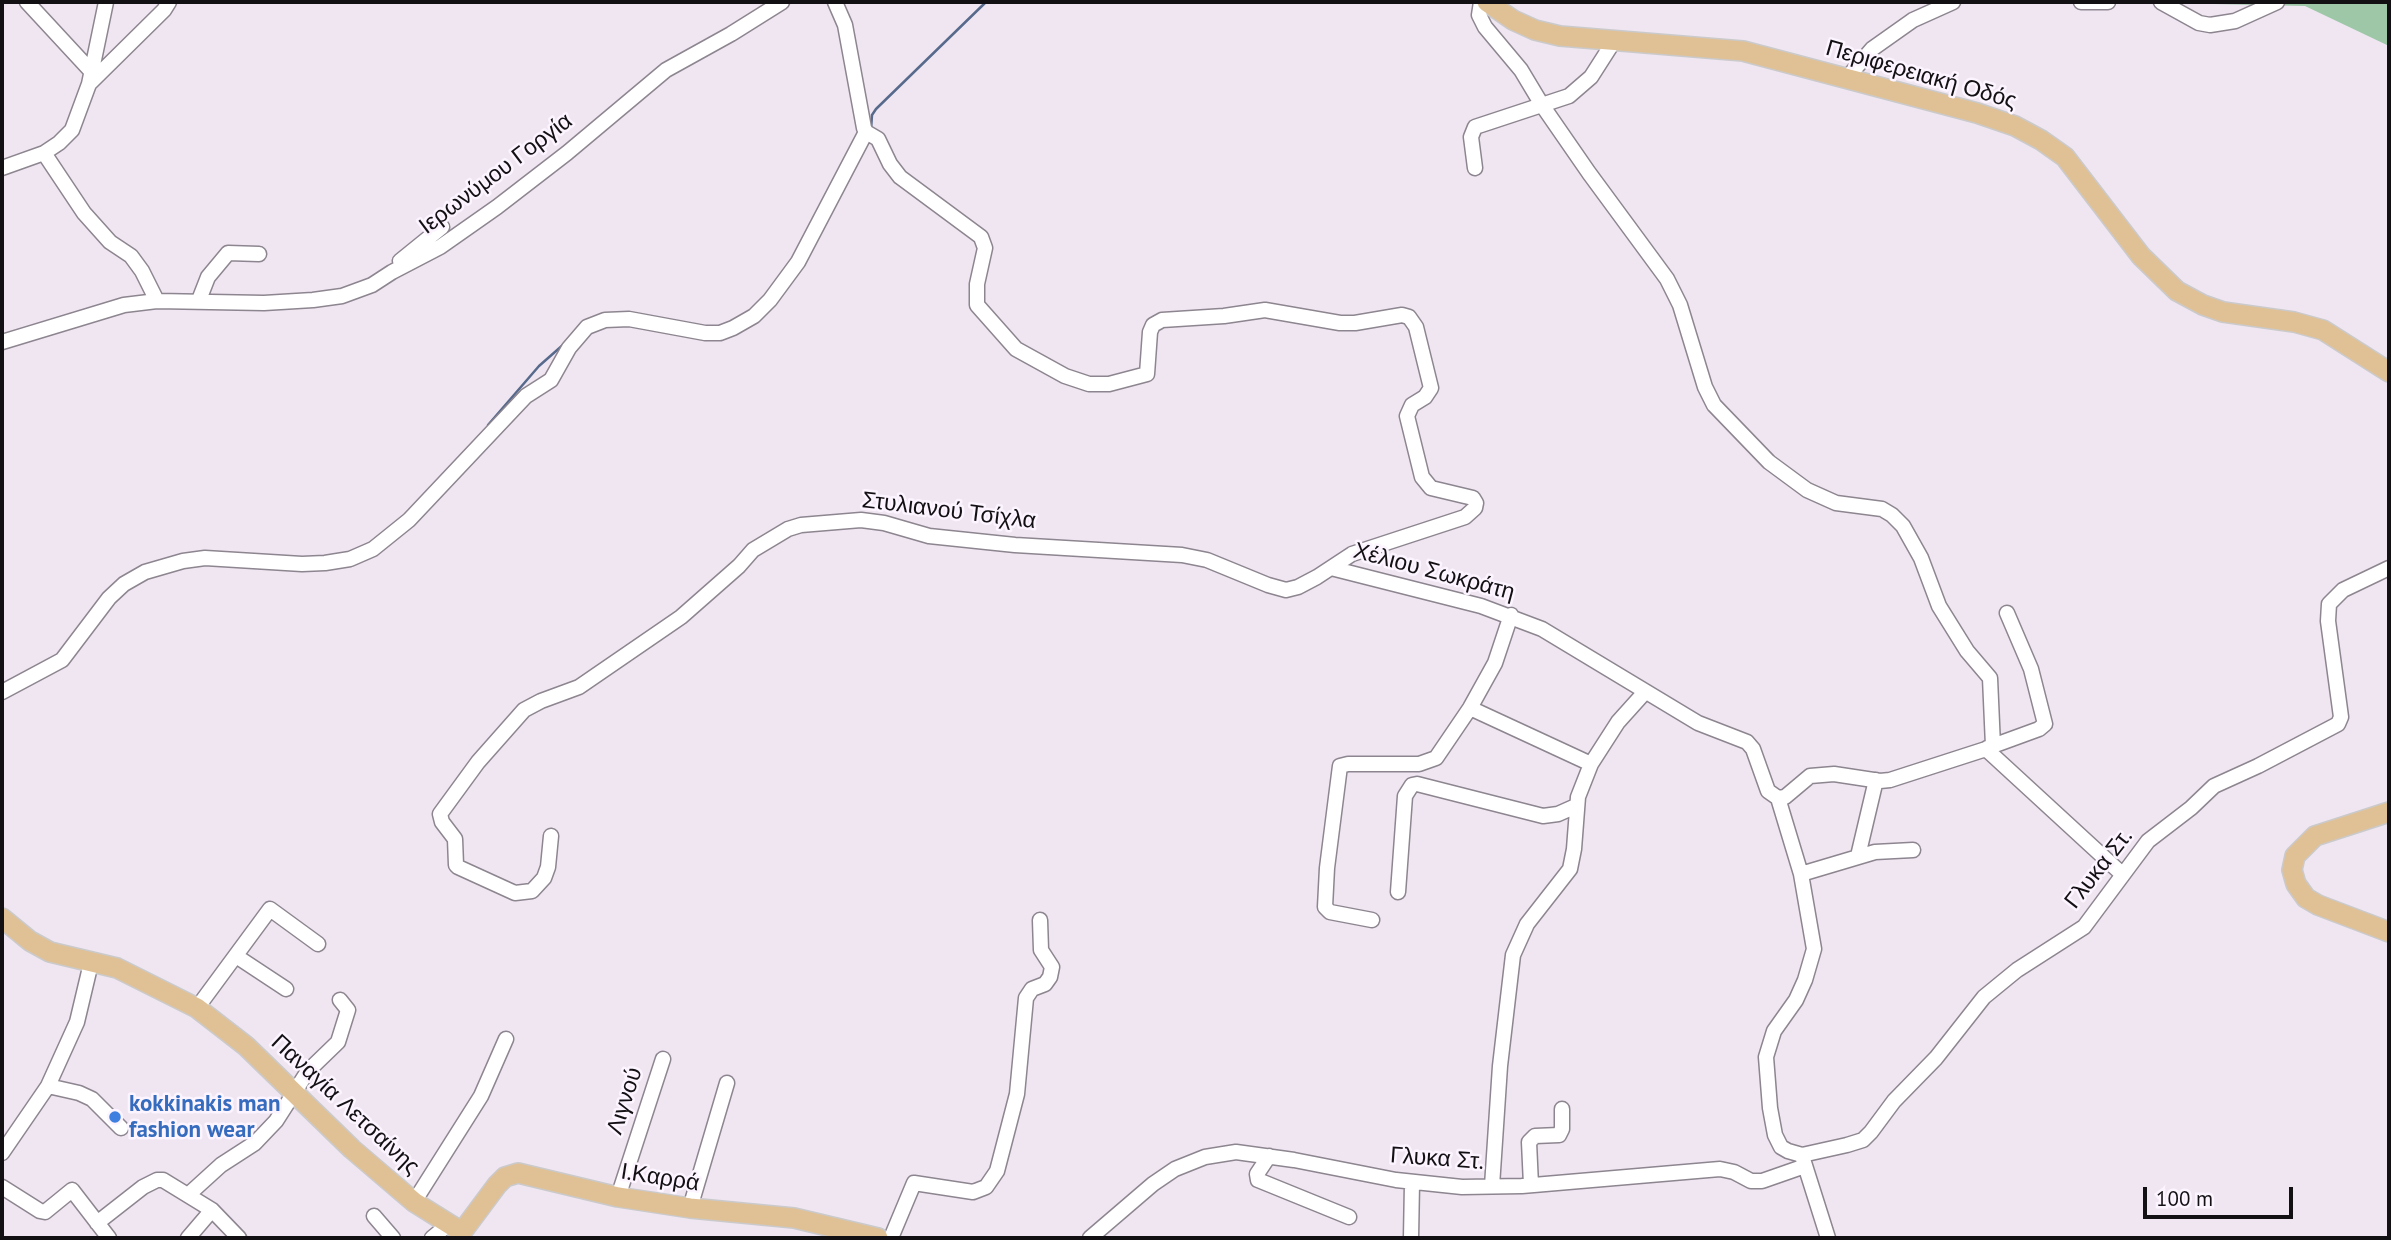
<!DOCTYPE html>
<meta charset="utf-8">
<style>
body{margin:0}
#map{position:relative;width:2391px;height:1240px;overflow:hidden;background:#efe6f2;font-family:"PT Sans",sans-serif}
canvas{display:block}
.frame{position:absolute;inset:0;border:4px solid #131014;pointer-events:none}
.scale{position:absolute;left:2143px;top:1187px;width:150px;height:32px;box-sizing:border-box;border:4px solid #131014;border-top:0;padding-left:9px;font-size:21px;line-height:24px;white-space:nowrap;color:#131014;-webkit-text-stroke:5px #fcf4ff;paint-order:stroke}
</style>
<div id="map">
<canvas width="2391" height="1240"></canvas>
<div class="frame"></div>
<div class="scale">100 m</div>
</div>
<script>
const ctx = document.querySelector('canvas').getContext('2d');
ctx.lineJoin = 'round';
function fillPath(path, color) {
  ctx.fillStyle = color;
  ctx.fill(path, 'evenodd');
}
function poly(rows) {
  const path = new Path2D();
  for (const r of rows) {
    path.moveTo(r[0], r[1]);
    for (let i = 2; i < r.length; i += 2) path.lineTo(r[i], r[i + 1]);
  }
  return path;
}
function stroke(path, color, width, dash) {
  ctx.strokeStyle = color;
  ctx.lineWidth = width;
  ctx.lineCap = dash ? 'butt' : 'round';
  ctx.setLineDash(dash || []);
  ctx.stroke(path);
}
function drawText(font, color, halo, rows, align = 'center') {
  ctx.font = font + ' "PT Sans",sans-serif';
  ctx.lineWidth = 5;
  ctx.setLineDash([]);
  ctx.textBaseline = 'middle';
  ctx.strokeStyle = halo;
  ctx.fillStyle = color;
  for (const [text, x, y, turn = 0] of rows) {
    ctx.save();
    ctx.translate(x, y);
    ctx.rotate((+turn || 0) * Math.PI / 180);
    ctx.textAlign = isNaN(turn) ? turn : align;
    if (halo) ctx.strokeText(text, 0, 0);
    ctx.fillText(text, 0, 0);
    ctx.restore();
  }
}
fillPath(poly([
 [2122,2,2389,2,2389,46,2305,6]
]), '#9ec7a8');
stroke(poly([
 [871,130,872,115,876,109,986,2],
 [488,425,539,366,564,344]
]), '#576a8c', 2.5);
const minor = poly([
 [27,2,90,70],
 [1481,2,1479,15,1485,27,1521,70,1542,105,1589,173,1667,279,1680,305,1705,387,1714,405,1769,462,1807,490,1836,503,1882,509,1892,515,1903,526,1921,558,1939,606,1967,651,1990,678,1993,746],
 [2081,2,2108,2],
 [2161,2,2199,23,2210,25,2235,21,2277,2],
 [1847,78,1872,49,1913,20,1953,2],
 [89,84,164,10,169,2],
 [44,153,84,213,110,242,131,256,142,271,157,301],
 [2,168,44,153,59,143,72,130,89,84,106,2],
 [1475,168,1471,137,1475,127,1569,96,1591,77,1614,41],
 [400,261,442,227],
 [199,300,208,277,228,253,259,254],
 [2,342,124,305,157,301,264,303,313,300,342,296,372,285,392,272,440,247,497,207,567,153,666,70,731,34,782,2],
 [1331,568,1481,606,1542,629,1698,723,1747,742,1753,749,1768,791,1778,798,1785,797,1810,776,1834,774,1880,781,1890,780,1986,749,2122,874],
 [2,692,62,660,109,598,124,584,145,572,183,561,205,558,302,564,325,563,350,559,373,549,409,520,526,396,551,380,569,348,587,327,605,320,629,319,705,333,720,333,733,328,754,316,770,300,798,262,866,132],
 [1470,708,1591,764],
 [1987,748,2039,729,2045,724,2031,669,2007,613],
 [1778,798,1801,874,1814,949,1805,980,1796,1000,1774,1031,1766,1057,1770,1108,1775,1135,1781,1147,1788,1151,1802,1155,1847,1145,1863,1140,1871,1132,1894,1101,1936,1058,1984,997,2017,970,2084,927,2148,841,2191,808,2214,786,2258,766,2338,724,2341,717,2328,621,2329,604,2343,590,2389,568],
 [551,836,548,867,544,878,532,891,515,893,458,867,456,865,455,839,442,822,440,814,478,762,524,710,541,701,579,687,681,617,739,566,753,550,788,529,801,525,861,520,884,523,929,536,1015,545,1182,555,1207,560,1268,585,1286,590,1298,587,1317,577,1352,554,1465,517,1475,508,1476,503,1473,498,1431,488,1422,477,1407,416,1412,405,1425,397,1431,388,1416,327,1409,317,1402,315,1355,323,1340,323,1265,310,1224,316,1162,320,1153,325,1150,332,1147,374,1109,384,1089,384,1065,376,1016,349,977,305,977,284,985,248,981,237,900,177,890,164,878,139,866,132,864,128,845,25,835,2],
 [1858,856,1876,780],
 [1801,874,1875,852,1913,850],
 [1398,892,1405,796,1412,785,1417,784,1543,816,1558,814,1576,806],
 [1372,920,1330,912,1325,907,1327,868,1340,766,1348,764,1419,764,1436,758,1470,708,1495,663,1511,615],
 [236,956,286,989],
 [197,1008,270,909,318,944],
 [48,1086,79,1093,92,1099,121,1128],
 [2,1153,48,1086,77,1022,91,963],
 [1269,1156,1257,1174,1258,1180,1349,1217],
 [1803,1159,1828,1238],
 [1531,1185,1529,1142,1535,1136,1559,1135,1562,1129,1562,1109],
 [1492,1186,1500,1066,1513,955,1527,924,1570,869,1574,849,1578,797,1591,764,1618,722,1645,692],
 [2,1187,40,1211,45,1212,72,1190,109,1238],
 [188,1195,221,1165,255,1143,276,1121,308,1071,338,1042,348,1010,340,1000],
 [618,1197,663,1059],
 [414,1202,481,1096,506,1039],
 [690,1208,727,1083],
 [374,1216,393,1238],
 [97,1223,143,1187,157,1180,163,1180,212,1210,239,1238],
 [188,1238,212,1210],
 [432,1238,449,1224],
 [891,1238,914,1183,973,1192,986,1187,997,1171,1017,1094,1026,998,1032,989,1045,984,1050,977,1052,967,1041,950,1040,920],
 [1090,1238,1153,1184,1175,1169,1205,1157,1236,1152,1294,1160,1396,1180,1462,1187,1522,1186,1720,1169,1734,1172,1751,1181,1762,1181,1805,1166],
 [1411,1238,1412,1183]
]);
const major = poly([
 [1487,2,1513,20,1535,30,1560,36,1743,51,1977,113,2015,126,2041,140,2065,157,2141,256,2177,291,2203,305,2223,312,2294,322,2323,330,2389,372],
 [2389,812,2315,836,2295,856,2292,870,2296,884,2306,898,2318,905,2389,932],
 [2,918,30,941,50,952,117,968,197,1008,246,1046,352,1149,414,1202,462,1232,497,1185,505,1177,518,1173,618,1197,690,1208,794,1218,878,1238]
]);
stroke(minor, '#8d858f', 17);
stroke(major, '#cbcacb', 22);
stroke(minor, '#fff', 14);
stroke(major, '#e0c196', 19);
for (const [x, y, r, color] of [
 [115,1117,7,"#3f7fe0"]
]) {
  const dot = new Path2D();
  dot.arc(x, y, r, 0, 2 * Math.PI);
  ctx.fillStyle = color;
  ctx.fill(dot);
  stroke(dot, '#fcf4ff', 2.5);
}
drawText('23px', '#131014', '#fcf4ff', [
 ["Περιφερειακή Οδός",1921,75,16],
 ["Ιερωνύμου Γοργία",496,174,-37],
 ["Στυλιανού Τσίχλα",949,511,7],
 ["Χέλιου Σωκράτη",1434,572,15],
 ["Γλυκα Στ.",2099,869,-52],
 ["Λιγνού",625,1101,-72],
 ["Παναγία Λετσαίνης",345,1105,43],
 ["Γλυκα Στ.",1437,1159,4],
 ["Ι.Καρρά",660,1178,9]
]);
drawText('bold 23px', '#366cbe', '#fcf4ff', [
 ["kokkinakis man",129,1104],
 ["fashion wear",129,1130]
], 'left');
</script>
